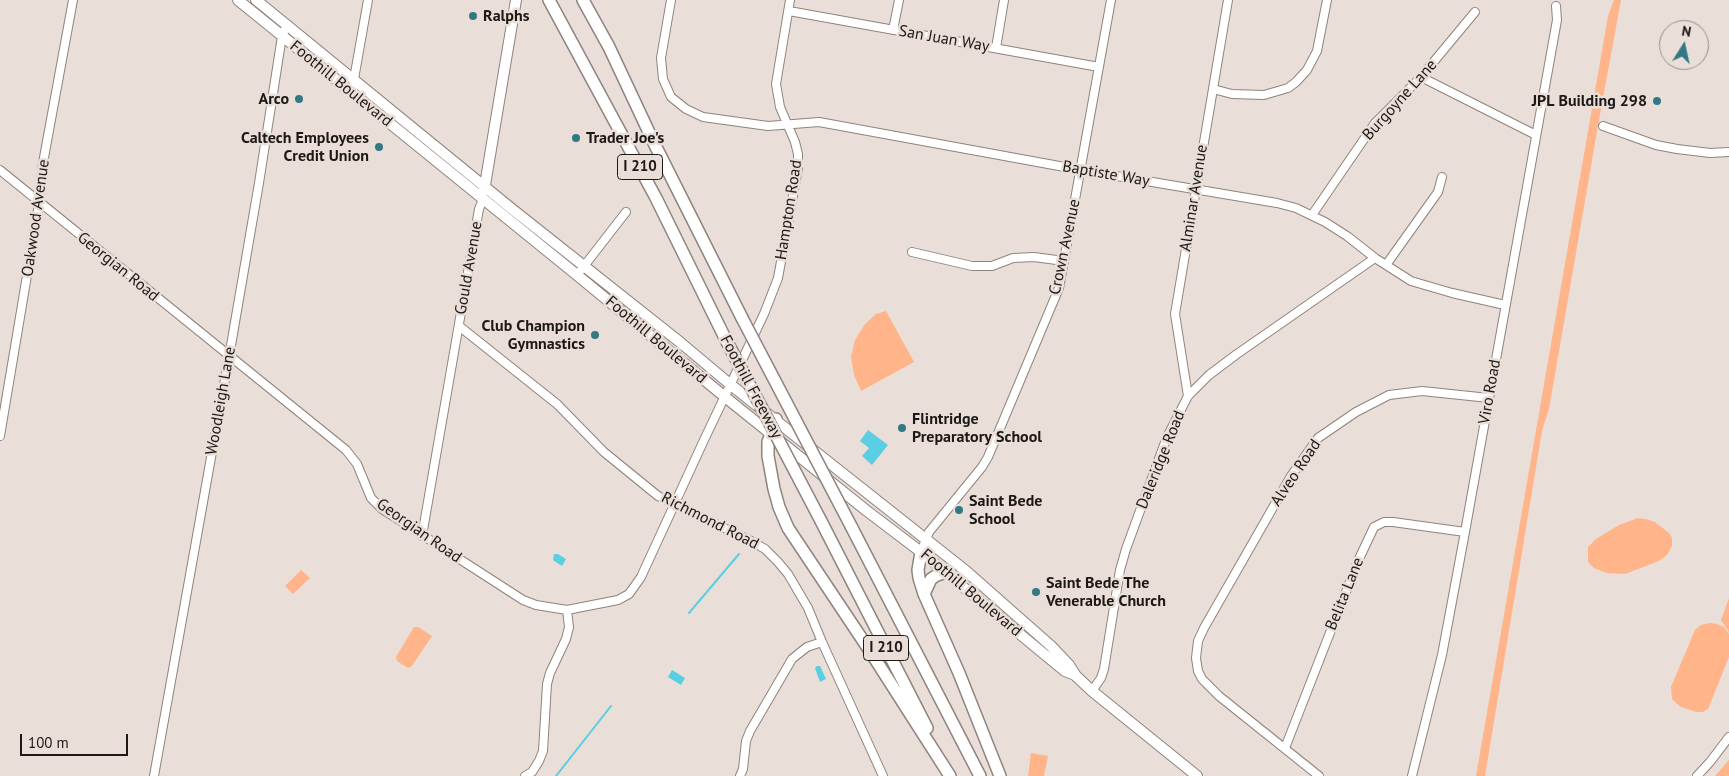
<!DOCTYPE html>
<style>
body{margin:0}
#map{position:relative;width:1729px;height:776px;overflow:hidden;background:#eaded8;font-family:"PT Sans",sans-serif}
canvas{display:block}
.north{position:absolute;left:1659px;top:20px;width:50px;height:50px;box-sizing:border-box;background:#eaded8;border:1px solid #988f8a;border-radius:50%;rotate:10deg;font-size:14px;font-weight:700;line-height:20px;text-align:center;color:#1c1815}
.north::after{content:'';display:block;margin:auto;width:18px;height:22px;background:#327885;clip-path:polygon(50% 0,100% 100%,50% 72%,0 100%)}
.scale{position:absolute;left:20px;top:734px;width:108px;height:22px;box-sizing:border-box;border:2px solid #1c1815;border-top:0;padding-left:6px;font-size:15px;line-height:18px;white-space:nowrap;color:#1c1815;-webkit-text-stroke:4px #eaded8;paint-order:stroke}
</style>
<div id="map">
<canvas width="1729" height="776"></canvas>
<div class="north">N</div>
<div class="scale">100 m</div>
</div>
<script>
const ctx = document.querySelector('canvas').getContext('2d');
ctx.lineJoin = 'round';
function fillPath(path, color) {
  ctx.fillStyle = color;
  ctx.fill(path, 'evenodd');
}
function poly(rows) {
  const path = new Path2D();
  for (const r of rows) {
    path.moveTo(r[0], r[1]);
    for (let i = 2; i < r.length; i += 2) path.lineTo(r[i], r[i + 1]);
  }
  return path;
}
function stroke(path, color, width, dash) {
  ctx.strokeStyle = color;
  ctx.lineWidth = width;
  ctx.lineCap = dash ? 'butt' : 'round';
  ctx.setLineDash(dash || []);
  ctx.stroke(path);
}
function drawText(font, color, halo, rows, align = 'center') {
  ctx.font = font + ' "PT Sans",sans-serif';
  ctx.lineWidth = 5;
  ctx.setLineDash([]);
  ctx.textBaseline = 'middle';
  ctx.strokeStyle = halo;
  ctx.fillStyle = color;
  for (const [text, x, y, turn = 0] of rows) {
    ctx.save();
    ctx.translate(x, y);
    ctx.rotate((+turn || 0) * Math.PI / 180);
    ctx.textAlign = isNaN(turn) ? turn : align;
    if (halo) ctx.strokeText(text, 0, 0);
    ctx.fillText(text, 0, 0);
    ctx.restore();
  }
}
fillPath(poly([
 [1614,0,1621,0,1599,120,1549,409,1542,431,1485,776,1476,776,1608,16],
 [886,311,914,362,861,391,854,375,851,357,855,340,865,324,876,314],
 [1638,518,1646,519,1655,522,1669,533,1672,538,1672,546,1667,555,1659,561,1625,574,1607,573,1594,568,1588,562,1588,547,1596,539,1619,525],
 [301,570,310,578,293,594,285,586],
 [1729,598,1729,632,1721,620],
 [1710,623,1717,624,1724,627,1729,634,1729,657,1708,709,1703,712,1696,712,1681,707,1676,703,1672,699,1671,687,1695,630,1701,625],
 [414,627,418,627,432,636,412,666,408,668,397,661,396,657],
 [1031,753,1048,756,1044,776,1028,776],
 [1729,760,1729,776,1715,776]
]), '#ffb489');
fillPath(poly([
 [868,430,888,445,872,465,862,456,869,448,860,441],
 [554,554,558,554,566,559,562,566,553,560],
 [817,666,820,666,826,679,820,682,815,668],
 [672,670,685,678,681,685,668,677]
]), '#5acee3');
stroke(poly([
 [689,613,739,554],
 [556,776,611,706]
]), '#5acee3', 2);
const minor = poly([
 [671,0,661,58,663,79,671,97,686,109,703,117,768,126,819,122,1081,170,1277,203,1296,208,1325,222,1347,236,1375,258,1411,281,1452,293,1505,305],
 [789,11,1099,67],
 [893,30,899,0],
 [996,48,1004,0],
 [1421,77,1536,135],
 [1213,89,1232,94,1264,95,1288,88,1296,82,1307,70,1317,51,1327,0],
 [353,94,354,79,368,0],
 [1603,126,1656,145,1677,149,1710,153,1729,152],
 [0,170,346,450,357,464,371,498,382,509,523,600,536,605,567,610,618,600,629,594,641,577,704,440,764,314,778,278,798,168,798,154,795,142,780,107,776,84,790,0],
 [1312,215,1375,123,1421,77,1475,12],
 [912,252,972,266,992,266,1013,258,1034,257,1064,261],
 [1386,265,1438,192,1442,177],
 [581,270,626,212],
 [459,326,557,404,604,452,658,496,753,542,765,549,778,562,788,574,808,608,822,642,883,776],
 [1188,396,1175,314,1228,0],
 [0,436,38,210,43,163,73,0],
 [422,536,479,209,483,199],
 [921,552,929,532,982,467,988,457,1059,288,1111,0],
 [1092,691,1101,678,1104,669,1120,570,1126,549,1167,437,1188,396,1209,375,1237,354,1375,258],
 [1285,748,1358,561,1374,527,1384,522,1393,522,1465,532],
 [154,776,229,357,259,183,282,36,287,25],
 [525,776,532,772,539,761,543,751,547,684,550,673,566,639,569,627,567,610],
 [740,776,743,769,746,741,750,731,792,659,807,647,822,642],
 [1319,776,1219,696,1202,679,1198,671,1196,658,1198,641,1204,628,1291,476,1318,438,1356,412,1389,395,1422,391,1489,398],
 [1412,776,1442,655,1465,532,1557,20,1556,6],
 [1697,776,1710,762,1729,737]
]);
const major = poly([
 [238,0,577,275,725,397,867,511,921,552,1044,654,1065,671,1075,675],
 [256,0,512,209,681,343,731,385,966,571,1051,646,1069,665,1076,676,1092,691,1197,776],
 [484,191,516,0]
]);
const highway = poly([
 [549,0,656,198,725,338],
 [583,0,609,47,654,143,742,318],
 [776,419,768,442,768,456,774,489,779,507,788,528,870,651,950,776],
 [821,521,927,728],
 [851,526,980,776],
 [921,552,918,570,919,578,924,594,959,673,1000,776],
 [924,594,931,579,937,575,946,572]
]);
stroke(minor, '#8e837d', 10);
stroke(major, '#8e837d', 12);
stroke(highway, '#8e837d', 14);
stroke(minor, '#fff', 8);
stroke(major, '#fff', 10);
stroke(highway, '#fff', 11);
const highwayBridge = poly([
 [742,318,851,526],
 [725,338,821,521]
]);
stroke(highwayBridge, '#8e837d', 14, []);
stroke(highwayBridge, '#fff', 11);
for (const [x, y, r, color] of [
 [473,16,5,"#327885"],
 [299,99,5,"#327885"],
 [1657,101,5,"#327885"],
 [576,138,5,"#327885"],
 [379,147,5,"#327885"],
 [595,335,5,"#327885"],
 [902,428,5,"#327885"],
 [959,510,5,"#327885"],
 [1036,592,5,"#327885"]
]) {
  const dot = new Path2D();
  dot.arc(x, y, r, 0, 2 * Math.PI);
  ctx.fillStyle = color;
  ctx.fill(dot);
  stroke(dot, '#eaded8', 2);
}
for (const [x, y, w] of [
 [640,167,45],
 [886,648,45]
]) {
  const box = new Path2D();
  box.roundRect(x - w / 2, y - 12.5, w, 25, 4);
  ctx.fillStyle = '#eaded8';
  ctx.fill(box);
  stroke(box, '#1c1815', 1);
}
drawText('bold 15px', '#1c1815', null, [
 ["I 210",640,167],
 ["I 210",886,648]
]);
drawText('bold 16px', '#1c1815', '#eaded8', [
 ["Ralphs",483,16],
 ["Arco",289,99,"right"],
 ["JPL Building 298",1647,101,"right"],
 ["Caltech Employees",369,138,"right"],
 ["Credit Union",369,156,"right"],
 ["Trader Joe's",586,138],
 ["Club Champion",585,326,"right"],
 ["Gymnastics",585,344,"right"],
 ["Flintridge",912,419],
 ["Preparatory School",912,437],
 ["Saint Bede",969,501],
 ["School",969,519],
 ["Saint Bede The",1046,583],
 ["Venerable Church",1046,601]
], 'left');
drawText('16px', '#1c1815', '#eaded8', [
 ["San Juan Way",944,39,10],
 ["Foothill Boulevard",341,84,39],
 ["Burgoyne Lane",1400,100,-48],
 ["Baptiste Way",1106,174,10],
 ["Alminar Avenue",1194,198,-81],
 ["Hampton Road",789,210,-81],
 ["Oakwood Avenue",36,218,-82],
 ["Crown Avenue",1065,247,-78],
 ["Georgian Road",118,267,39],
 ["Gould Avenue",469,268,-80],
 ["Foothill Boulevard",656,340,40],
 ["Foothill Freeway",751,387,62],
 ["Viro Road",1490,392,-80],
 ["Woodleigh Lane",221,401,-80],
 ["Daleridge Road",1161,460,-68],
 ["Alveo Road",1296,473,-56],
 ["Richmond Road",710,521,27],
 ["Georgian Road",419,531,35],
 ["Foothill Boulevard",971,593,40],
 ["Belita Lane",1345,594,-68]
]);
</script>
